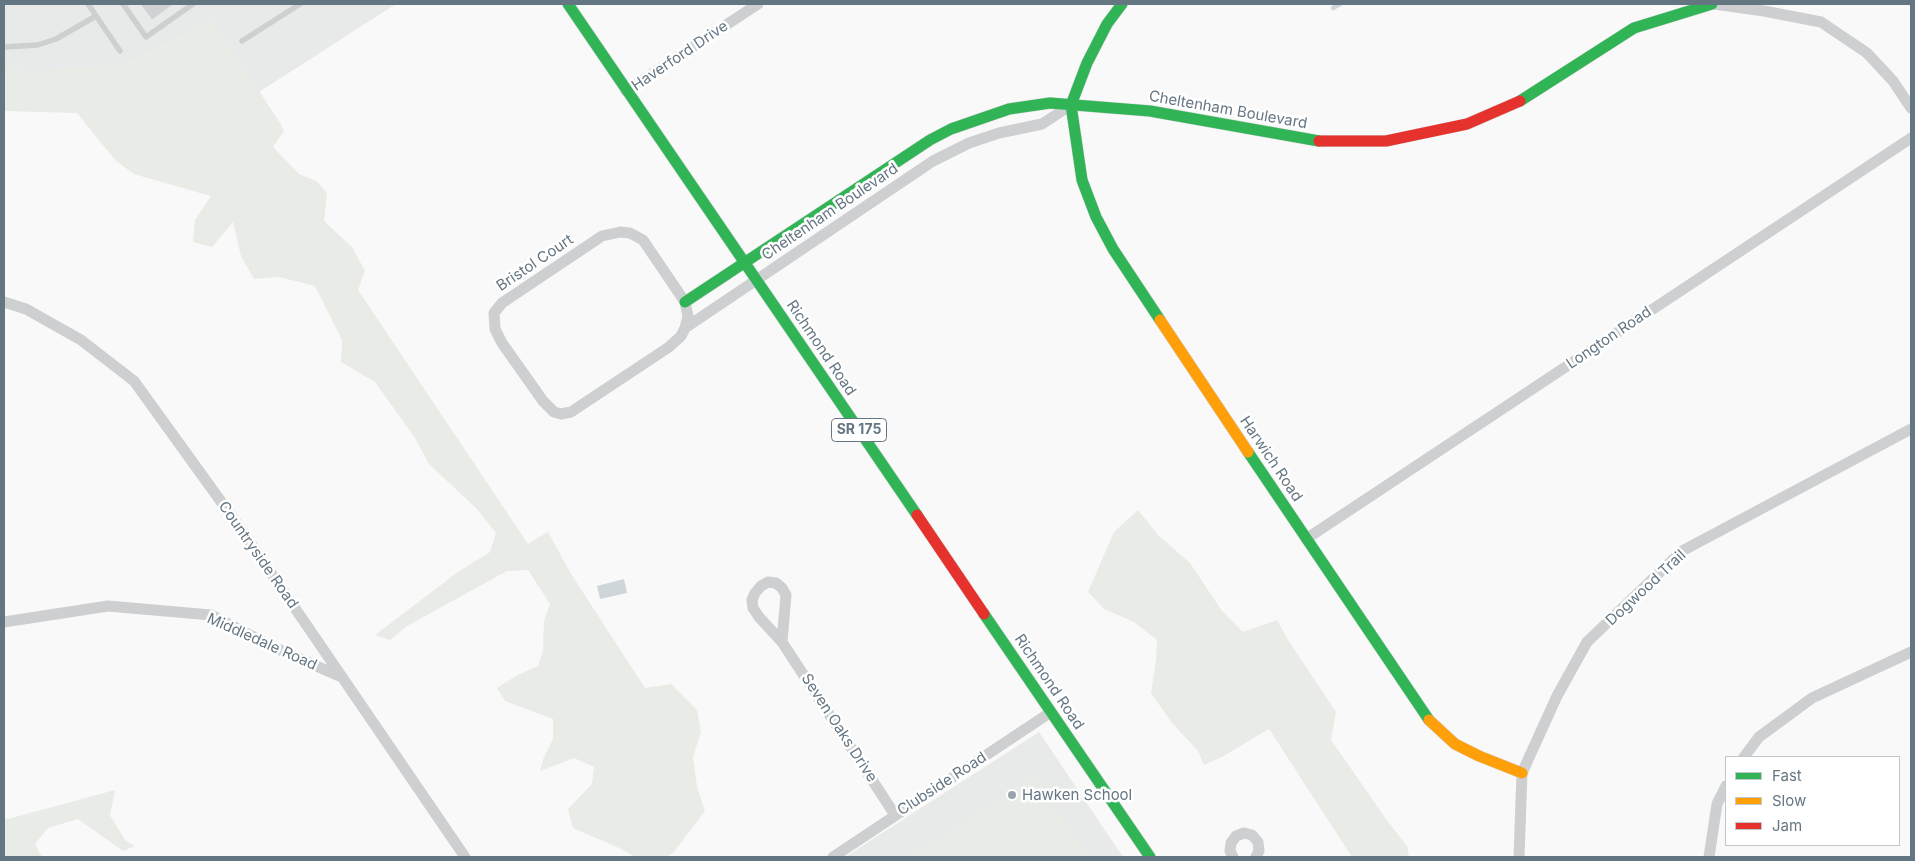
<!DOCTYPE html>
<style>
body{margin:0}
#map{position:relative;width:1915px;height:861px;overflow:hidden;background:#f9f9f9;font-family:Inter,sans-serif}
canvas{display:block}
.frame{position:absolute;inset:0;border:5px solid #657683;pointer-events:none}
.legend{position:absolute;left:1725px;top:756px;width:175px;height:90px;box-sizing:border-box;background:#fff;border:1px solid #c1c8cd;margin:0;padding:6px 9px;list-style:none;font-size:15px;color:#657683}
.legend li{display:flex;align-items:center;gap:10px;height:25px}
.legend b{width:25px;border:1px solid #c1c8cd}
</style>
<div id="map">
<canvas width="1915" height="861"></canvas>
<div class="frame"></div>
<ul class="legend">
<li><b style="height:6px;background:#30b455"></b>Fast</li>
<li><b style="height:6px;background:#ff9f0a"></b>Slow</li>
<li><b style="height:6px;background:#e5322d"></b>Jam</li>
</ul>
</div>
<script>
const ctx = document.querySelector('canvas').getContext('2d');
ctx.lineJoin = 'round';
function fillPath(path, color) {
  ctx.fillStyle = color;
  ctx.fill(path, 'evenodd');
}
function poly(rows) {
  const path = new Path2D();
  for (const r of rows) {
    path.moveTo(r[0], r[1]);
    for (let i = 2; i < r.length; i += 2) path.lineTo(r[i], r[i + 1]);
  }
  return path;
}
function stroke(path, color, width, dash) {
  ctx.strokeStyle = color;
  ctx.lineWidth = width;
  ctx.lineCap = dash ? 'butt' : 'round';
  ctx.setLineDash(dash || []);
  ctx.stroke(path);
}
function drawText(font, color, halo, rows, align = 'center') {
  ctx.font = font + ' Inter,sans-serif';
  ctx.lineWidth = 5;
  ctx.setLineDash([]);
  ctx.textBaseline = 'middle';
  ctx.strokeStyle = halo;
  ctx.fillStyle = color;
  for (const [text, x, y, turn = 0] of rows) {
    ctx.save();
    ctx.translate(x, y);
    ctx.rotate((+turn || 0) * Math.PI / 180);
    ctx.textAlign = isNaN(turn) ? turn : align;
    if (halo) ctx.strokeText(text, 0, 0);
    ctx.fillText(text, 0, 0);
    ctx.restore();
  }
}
fillPath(poly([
 [4,4,396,4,234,108,183,35,129,64,4,80],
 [1039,732,1123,857,845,857]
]), '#e8e9e9');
fillPath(poly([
 [211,17,280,123,284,131,273,147,299,174,316,181,327,193,324,221,352,247,365,271,358,290,528,544,548,532,571,574,645,688,671,684,697,710,701,732,693,757,697,787,705,811,673,853,666,857,636,857,619,848,573,828,568,809,592,784,594,767,574,758,540,771,544,757,553,739,553,719,505,701,497,688,516,676,538,666,543,651,544,621,550,604,528,570,507,571,407,626,390,640,375,635,458,572,490,552,496,533,476,508,429,464,415,438,375,382,341,362,342,340,315,286,279,277,254,279,241,256,233,222,212,247,193,242,195,220,211,196,134,174,115,160,77,113,4,111,4,67,36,71,129,64,183,35],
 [1138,510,1158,535,1190,563,1222,611,1243,632,1277,620,1288,640,1336,712,1331,740,1386,819,1407,846,1409,857,1352,857,1269,729,1222,757,1204,765,1198,751,1172,723,1151,693,1156,660,1157,640,1134,622,1104,609,1088,592,1114,532],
 [1035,776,1088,857,910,857],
 [115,790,110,815,125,840,135,846,123,851,78,819,48,828,35,844,42,857,4,857,4,820]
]), '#e8ebe6');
fillPath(poly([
 [624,579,627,593,600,599,597,586]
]), '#ced6d9');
stroke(poly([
 [1333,8,1340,4]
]), '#ced6d9', 4.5);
const building = poly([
 [140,4,174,4,152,20,140,4]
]);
fillPath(building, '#d0d2d3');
stroke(building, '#e8e8e8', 1);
const fast = poly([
 [568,4,917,515],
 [1122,4,1107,24,1087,63,1071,105,1082,180,1096,217,1113,249,1160,320],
 [1520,101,1634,28,1712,4],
 [685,302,930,140,951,129,1009,109,1050,103,1150,111,1319,141],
 [1248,452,1429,720],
 [984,614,1150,857]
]);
const slow = poly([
 [1160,320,1248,452],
 [1429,720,1455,744,1479,756,1522,773]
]);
const jam = poly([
 [1319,141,1386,141,1467,124,1520,101],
 [917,515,984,614]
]);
stroke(fast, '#d5d6d7', 12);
stroke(slow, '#d5d6d7', 12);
stroke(jam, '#d5d6d7', 12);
stroke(poly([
 [88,4,120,51],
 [123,4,146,37,193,4],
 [242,41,300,4],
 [4,47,38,45,56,39,96,16]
]), '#cecfd0', 5.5);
stroke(poly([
 [1714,4,1764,11,1821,22,1867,53,1893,81,1911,108],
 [626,91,758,4],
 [620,232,630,233,643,240,685,302,688,316,685,328,681,336,669,347,571,412,561,414,554,412,543,401,502,343,495,329,494,313,502,303,602,236,620,232],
 [4,302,26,309,81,340,134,381,243,532,465,857],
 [685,328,933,161,969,143,999,133,1042,124,1071,105],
 [1306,539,1911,138],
 [4,622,108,606,211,615,269,645,339,676],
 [782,642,759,617,753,608,752,600,755,593,761,586,768,582,776,583,782,588,786,595,782,642,895,815],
 [1744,757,1759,737,1812,698,1911,652],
 [833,857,1051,712],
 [1233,857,1230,851,1231,843,1236,836,1244,833,1252,835,1258,842,1259,851,1256,857],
 [1519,857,1522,773,1557,696,1587,642,1682,551,1911,429],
 [1709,857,1717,804,1726,786]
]), '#cecfd0', 11);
stroke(fast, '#30b455', 11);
stroke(slow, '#ff9f0a', 11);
stroke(jam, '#e5322d', 11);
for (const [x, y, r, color] of [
 [1012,795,5,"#99a4ac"]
]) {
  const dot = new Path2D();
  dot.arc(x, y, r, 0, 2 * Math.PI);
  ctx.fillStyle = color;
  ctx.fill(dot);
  stroke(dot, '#fff', 2);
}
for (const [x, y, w] of [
 [859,430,55]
]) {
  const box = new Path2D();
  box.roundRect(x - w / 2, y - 11.5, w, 23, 4);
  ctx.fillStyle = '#fff';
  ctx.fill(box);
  stroke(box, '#657683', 1);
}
drawText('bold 14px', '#657683', null, [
 ["SR 175",859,430]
]);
drawText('15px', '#657683', '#fff', [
 ["Haverford Drive",680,56,-34],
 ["Cheltenham Boulevard",1228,110,10],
 ["Cheltenham Boulevard",830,212,-34],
 ["Bristol Court",535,263,-34],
 ["Longton Road",1609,338,-34],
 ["Richmond Road",821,348,56],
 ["Harwich Road",1271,459,56],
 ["Countryside Road",258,555,55],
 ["Dogwood Trail",1646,588,-43],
 ["Middledale Road",262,642,24],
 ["Richmond Road",1049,682,56],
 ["Seven Oaks Drive",839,728,57],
 ["Clubside Road",942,784,-33]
]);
drawText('15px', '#657683', '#fff', [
 ["Hawken School",1022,795]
], 'left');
</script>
